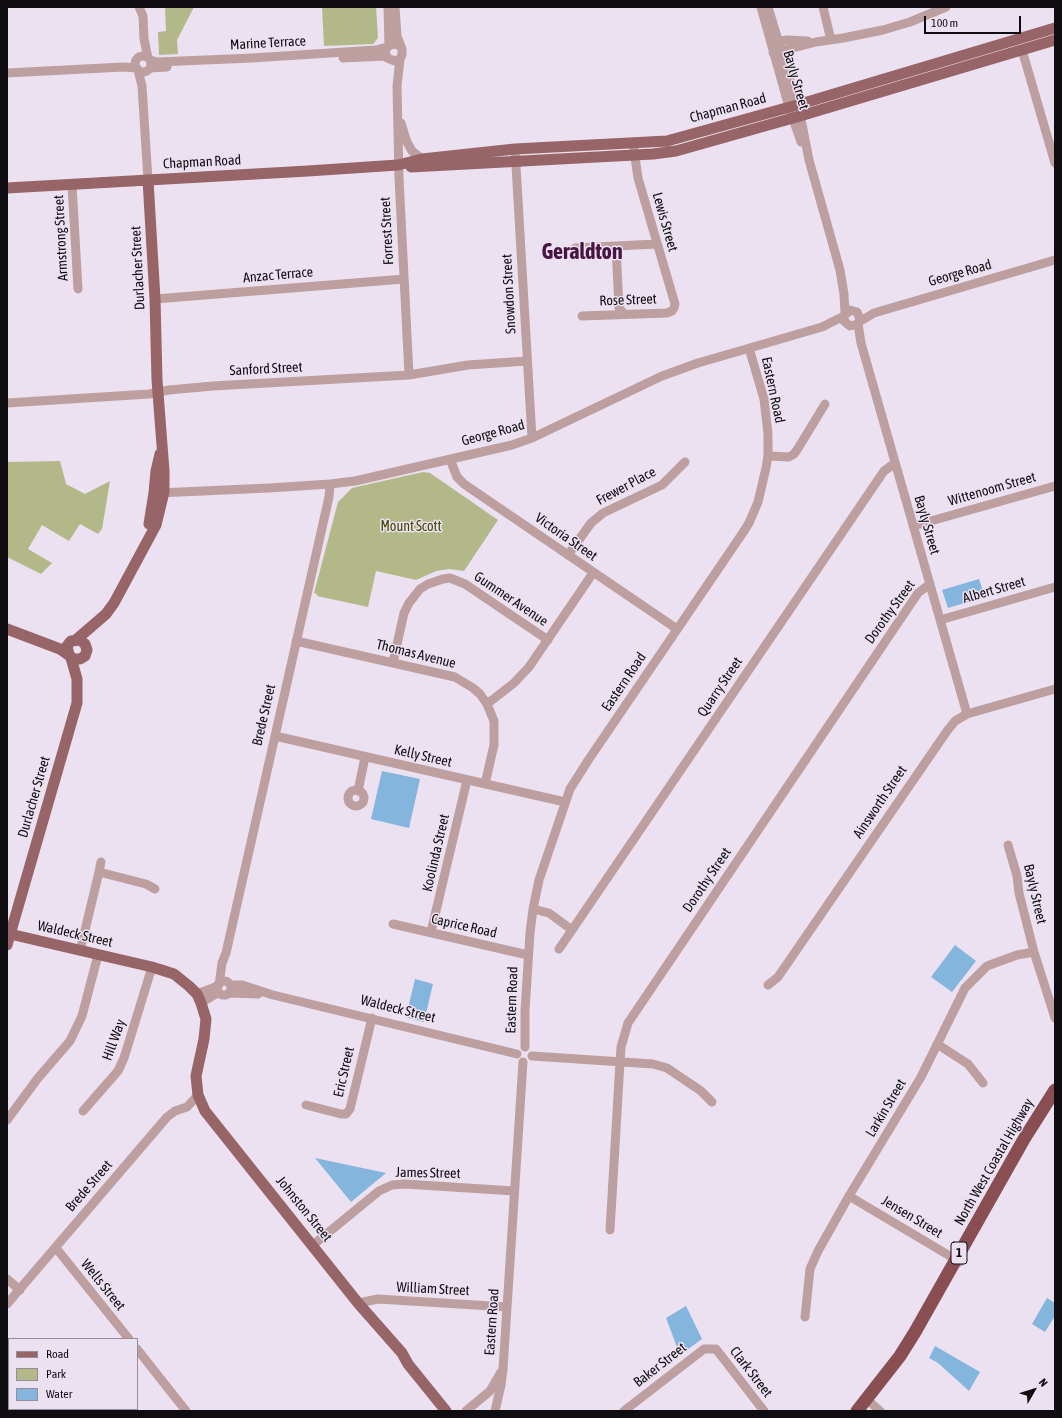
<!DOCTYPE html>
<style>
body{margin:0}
#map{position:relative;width:1062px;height:1418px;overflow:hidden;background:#ece1f1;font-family:"Asap Condensed",sans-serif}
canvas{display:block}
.frame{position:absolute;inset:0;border:8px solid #100d12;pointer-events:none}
.legend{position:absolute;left:8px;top:1338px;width:130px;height:72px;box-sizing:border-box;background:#ece1f1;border:1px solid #948c98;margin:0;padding:5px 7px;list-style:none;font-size:12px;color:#100d12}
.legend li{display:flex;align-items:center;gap:8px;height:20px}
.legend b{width:20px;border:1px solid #948c98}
.north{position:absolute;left:1014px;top:1370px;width:40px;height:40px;-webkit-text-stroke:3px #ece1f1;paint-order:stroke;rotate:51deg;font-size:11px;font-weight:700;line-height:16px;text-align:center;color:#100d12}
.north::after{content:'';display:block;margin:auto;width:14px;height:18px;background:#100d12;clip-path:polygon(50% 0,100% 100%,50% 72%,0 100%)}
.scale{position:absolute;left:924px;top:16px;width:97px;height:18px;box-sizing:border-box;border:2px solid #100d12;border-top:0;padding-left:5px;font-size:12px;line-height:14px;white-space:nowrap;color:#100d12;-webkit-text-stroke:3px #ece1f1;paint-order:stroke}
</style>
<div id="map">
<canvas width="1062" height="1418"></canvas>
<div class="frame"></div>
<ul class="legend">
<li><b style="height:5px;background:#976467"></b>Road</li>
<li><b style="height:11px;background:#b2b888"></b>Park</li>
<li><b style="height:11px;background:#84b5dd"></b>Water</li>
</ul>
<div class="north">N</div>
<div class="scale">100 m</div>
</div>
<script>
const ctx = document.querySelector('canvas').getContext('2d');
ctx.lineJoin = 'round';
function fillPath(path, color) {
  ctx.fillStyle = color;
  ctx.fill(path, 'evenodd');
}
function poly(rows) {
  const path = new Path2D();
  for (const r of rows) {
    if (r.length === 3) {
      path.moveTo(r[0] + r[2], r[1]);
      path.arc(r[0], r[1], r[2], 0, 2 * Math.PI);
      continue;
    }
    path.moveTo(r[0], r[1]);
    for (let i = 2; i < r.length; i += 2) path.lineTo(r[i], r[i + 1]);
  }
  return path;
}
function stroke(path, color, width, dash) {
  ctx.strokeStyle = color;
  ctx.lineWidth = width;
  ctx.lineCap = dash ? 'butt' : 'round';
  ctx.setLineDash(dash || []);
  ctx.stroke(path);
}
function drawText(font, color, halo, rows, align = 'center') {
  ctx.font = font + ' "Asap Condensed",sans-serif';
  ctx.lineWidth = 3;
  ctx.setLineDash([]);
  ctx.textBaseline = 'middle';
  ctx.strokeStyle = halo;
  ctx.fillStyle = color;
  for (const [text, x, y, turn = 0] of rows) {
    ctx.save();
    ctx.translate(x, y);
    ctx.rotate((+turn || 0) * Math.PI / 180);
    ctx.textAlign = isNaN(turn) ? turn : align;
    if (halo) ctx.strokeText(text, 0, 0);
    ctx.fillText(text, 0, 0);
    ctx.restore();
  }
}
fillPath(poly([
 [165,7,194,7,177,40,178,54,159,55,158,32,166,31],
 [322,7,376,7,378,38,373,44,324,46],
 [60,461,66,484,85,494,110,481,102,529,98,534,80,524,69,541,42,525,28,549,52,563,41,574,7,557,7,462],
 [423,472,430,473,498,520,464,571,449,569,436,571,416,580,376,571,368,607,317,596,317,594,314,593,338,502,352,488]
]), '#b2b888');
fillPath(poly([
 [979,579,985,597,948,608,942,590],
 [382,771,420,779,409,828,371,819],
 [955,945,976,961,952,992,931,977],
 [415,979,433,984,424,1022,406,1017],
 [315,1158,386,1173,351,1202],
 [1047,1298,1055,1303,1055,1316,1045,1332,1032,1324],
 [686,1306,702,1339,680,1355,666,1318],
 [935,1346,980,1372,969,1391,938,1363,929,1358]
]), '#84b5dd');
stroke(poly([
 [139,7,143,16,144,39,148,58],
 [388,7,389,45],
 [395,7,397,36,402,49,402,55,400,59,395,61,387,58,385,51,389,45,396,44,401,47],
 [761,7,789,107,801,142],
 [768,7,795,96,802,124,809,160,840,270,844,294,845,313],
 [823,7,831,40],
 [773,42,787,40,808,41],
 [1022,50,1055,163],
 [773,53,816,42,843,38,883,30,910,22,946,7],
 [143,64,8],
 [343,58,386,56],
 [400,59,397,86,399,178,409,375],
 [150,60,158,62,252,58,376,50,387,47],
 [150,68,167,67],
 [138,70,142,86,148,180],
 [7,73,123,67,137,68],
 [401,123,407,142,412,151,422,159],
 [515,149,532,438],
 [72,185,78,289],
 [616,247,619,308,624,314],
 [575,248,657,244],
 [155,299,404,279],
 [582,316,667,313,672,311,674,308,675,304,638,178,633,143],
 [859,322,874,313,1055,260],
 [858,324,861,343,967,714],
 [7,403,149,394,169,390,213,386,409,375,468,365,527,361],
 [768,456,789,457,794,454,797,450,825,404],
 [450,459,457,477,464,484,677,629],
 [158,493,269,488,330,484,355,481,512,445,532,438,662,376,698,363,822,327,844,316,850,310,857,312,860,319,858,324,850,326,844,321,844,316],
 [913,526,1055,486],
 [568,555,591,523,603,513,662,485,685,462],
 [940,620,1055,587],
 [296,641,455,677,473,688,480,694,487,704,494,721,494,745,485,784],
 [393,662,404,613,409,603,420,589,428,584,443,579,450,578,465,584,548,640],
 [487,704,514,683,529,667,593,573],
 [275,736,565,802],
 [356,798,8],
 [358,791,365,757],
 [1008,845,1017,876,1019,893,1034,952,1055,1018],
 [99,872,101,862],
 [533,909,549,913,572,930,884,471,895,463],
 [393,924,528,955],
 [431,932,467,780],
 [559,949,572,930],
 [80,951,99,872,146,884,155,889],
 [224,988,7],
 [219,985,222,963,226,953,329,497,330,484],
 [231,985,242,985,273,995,517,1054],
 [768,985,778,977,947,731,955,721,967,714,1055,689],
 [229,993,258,994],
 [197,994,218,986],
 [201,1003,219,992],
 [937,1044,968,1064,983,1083],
 [525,1047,525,1010,530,933,533,909,539,880,570,789,589,759,742,534,749,523,758,502,766,468,768,456,768,434,764,399,749,348],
 [532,1056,653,1064,667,1068,701,1091,712,1102],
 [306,1105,341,1114,346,1114,350,1109,372,1018],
 [83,1111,118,1071,124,1058,152,967],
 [7,1120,38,1078,70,1041,82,1016,98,955],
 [849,1196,960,1262],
 [610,1230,620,1062,621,1047,628,1023,918,593,930,584],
 [313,1245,379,1191,392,1185,405,1184,514,1191],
 [56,1248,129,1339],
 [7,1279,20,1290],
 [358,1303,378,1299,507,1307],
 [7,1304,167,1117,175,1111,187,1107,198,1095],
 [805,1317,810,1269,818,1251,849,1196,921,1077,965,988,987,966,1017,955,1034,952],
 [137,1349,186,1411],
 [871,1403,880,1411],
 [466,1411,490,1391,501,1372],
 [495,1411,501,1385,503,1369,523,1062],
 [624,1411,704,1349,716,1349,764,1411]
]), '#bd9fa0', 9);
stroke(poly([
 [411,167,653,154,676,151,800,116,1055,40],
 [7,188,308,171,398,165,422,159,515,149,667,141,797,105,1055,28],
 [149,524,154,493,156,471,160,454],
 [7,629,60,649,74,659,80,659,85,656,87,650,85,644,80,640,71,641,67,646,69,655],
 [77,639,106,614,114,603,156,525,164,492,164,471,157,380,155,299,148,180],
 [10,934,152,967,174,974,189,986,197,994,201,1003,206,1019,204,1039,196,1076,198,1095,205,1111,358,1303,402,1353,408,1364,446,1411],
 [7,945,77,703,77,679,71,658]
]), '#976467', 11);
stroke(poly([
 [857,1411,900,1356,915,1332,1024,1139,1055,1090]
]), '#884e52', 13);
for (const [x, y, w] of [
 [959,1253,16]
]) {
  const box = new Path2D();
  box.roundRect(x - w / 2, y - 11, w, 22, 3);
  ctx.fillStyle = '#ece1f1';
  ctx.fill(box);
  stroke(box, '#100d12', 1);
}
drawText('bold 13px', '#100d12', null, [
 ["1",959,1253]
]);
drawText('14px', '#100d12', '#ece1f1', [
 ["Marine Terrace",268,43,-3],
 ["Bayly Street",796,80,74],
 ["Chapman Road",728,108,-15],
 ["Chapman Road",202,162,-3],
 ["Lewis Street",665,222,74],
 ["Forrest Street",387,231,-93],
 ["Armstrong Street",61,238,-93],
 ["Durlacher Street",138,268,-93],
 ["George Road",960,273,-16],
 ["Anzac Terrace",278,275,-5],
 ["Snowdon Street",509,294,-93],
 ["Rose Street",628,300,-2],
 ["Sanford Street",266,369,-3],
 ["Eastern Road",773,390,78],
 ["George Road",493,433,-15],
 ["Frewer Place",626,486,-28],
 ["Wittenoom Street",992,489,-16],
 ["Bayly Street",927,525,74],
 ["Victoria Street",566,537,35],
 ["Albert Street",994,590,-16],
 ["Gummer Avenue",511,599,34],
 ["Dorothy Street",890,612,-54],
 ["Thomas Avenue",416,654,14],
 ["Eastern Road",624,682,-56],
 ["Quarry Street",720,687,-56],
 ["Brede Street",264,715,-77],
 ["Kelly Street",423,756,13],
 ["Durlacher Street",34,797,-74],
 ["Ainsworth Street",880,802,-56],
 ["Koolinda Street",436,853,-77],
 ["Dorothy Street",707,880,-56],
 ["Bayly Street",1035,894,77],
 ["Caprice Road",464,926,13],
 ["Waldeck Street",75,934,13],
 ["Eastern Road",512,1000,-88],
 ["Waldeck Street",398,1009,14],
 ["Hill Way",114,1040,-70],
 ["Eric Street",344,1072,-77],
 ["Larkin Street",886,1108,-59],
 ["North West Coastal Highway",994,1162,-60],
 ["James Street",428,1173,1],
 ["Brede Street",89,1186,-49],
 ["Johnston Street",304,1209,51],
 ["Jensen Street",912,1217,31],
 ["Wells Street",103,1285,51],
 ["William Street",433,1289,3],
 ["Eastern Road",492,1322,-86],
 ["Baker Street",660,1365,-38],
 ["Clark Street",751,1372,52]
]);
drawText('14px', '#414600', '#ece1f1', [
 ["Mount Scott",411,527]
]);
drawText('bold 22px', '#471443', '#ece1f1', [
 ["Geraldton",582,252]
]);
</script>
